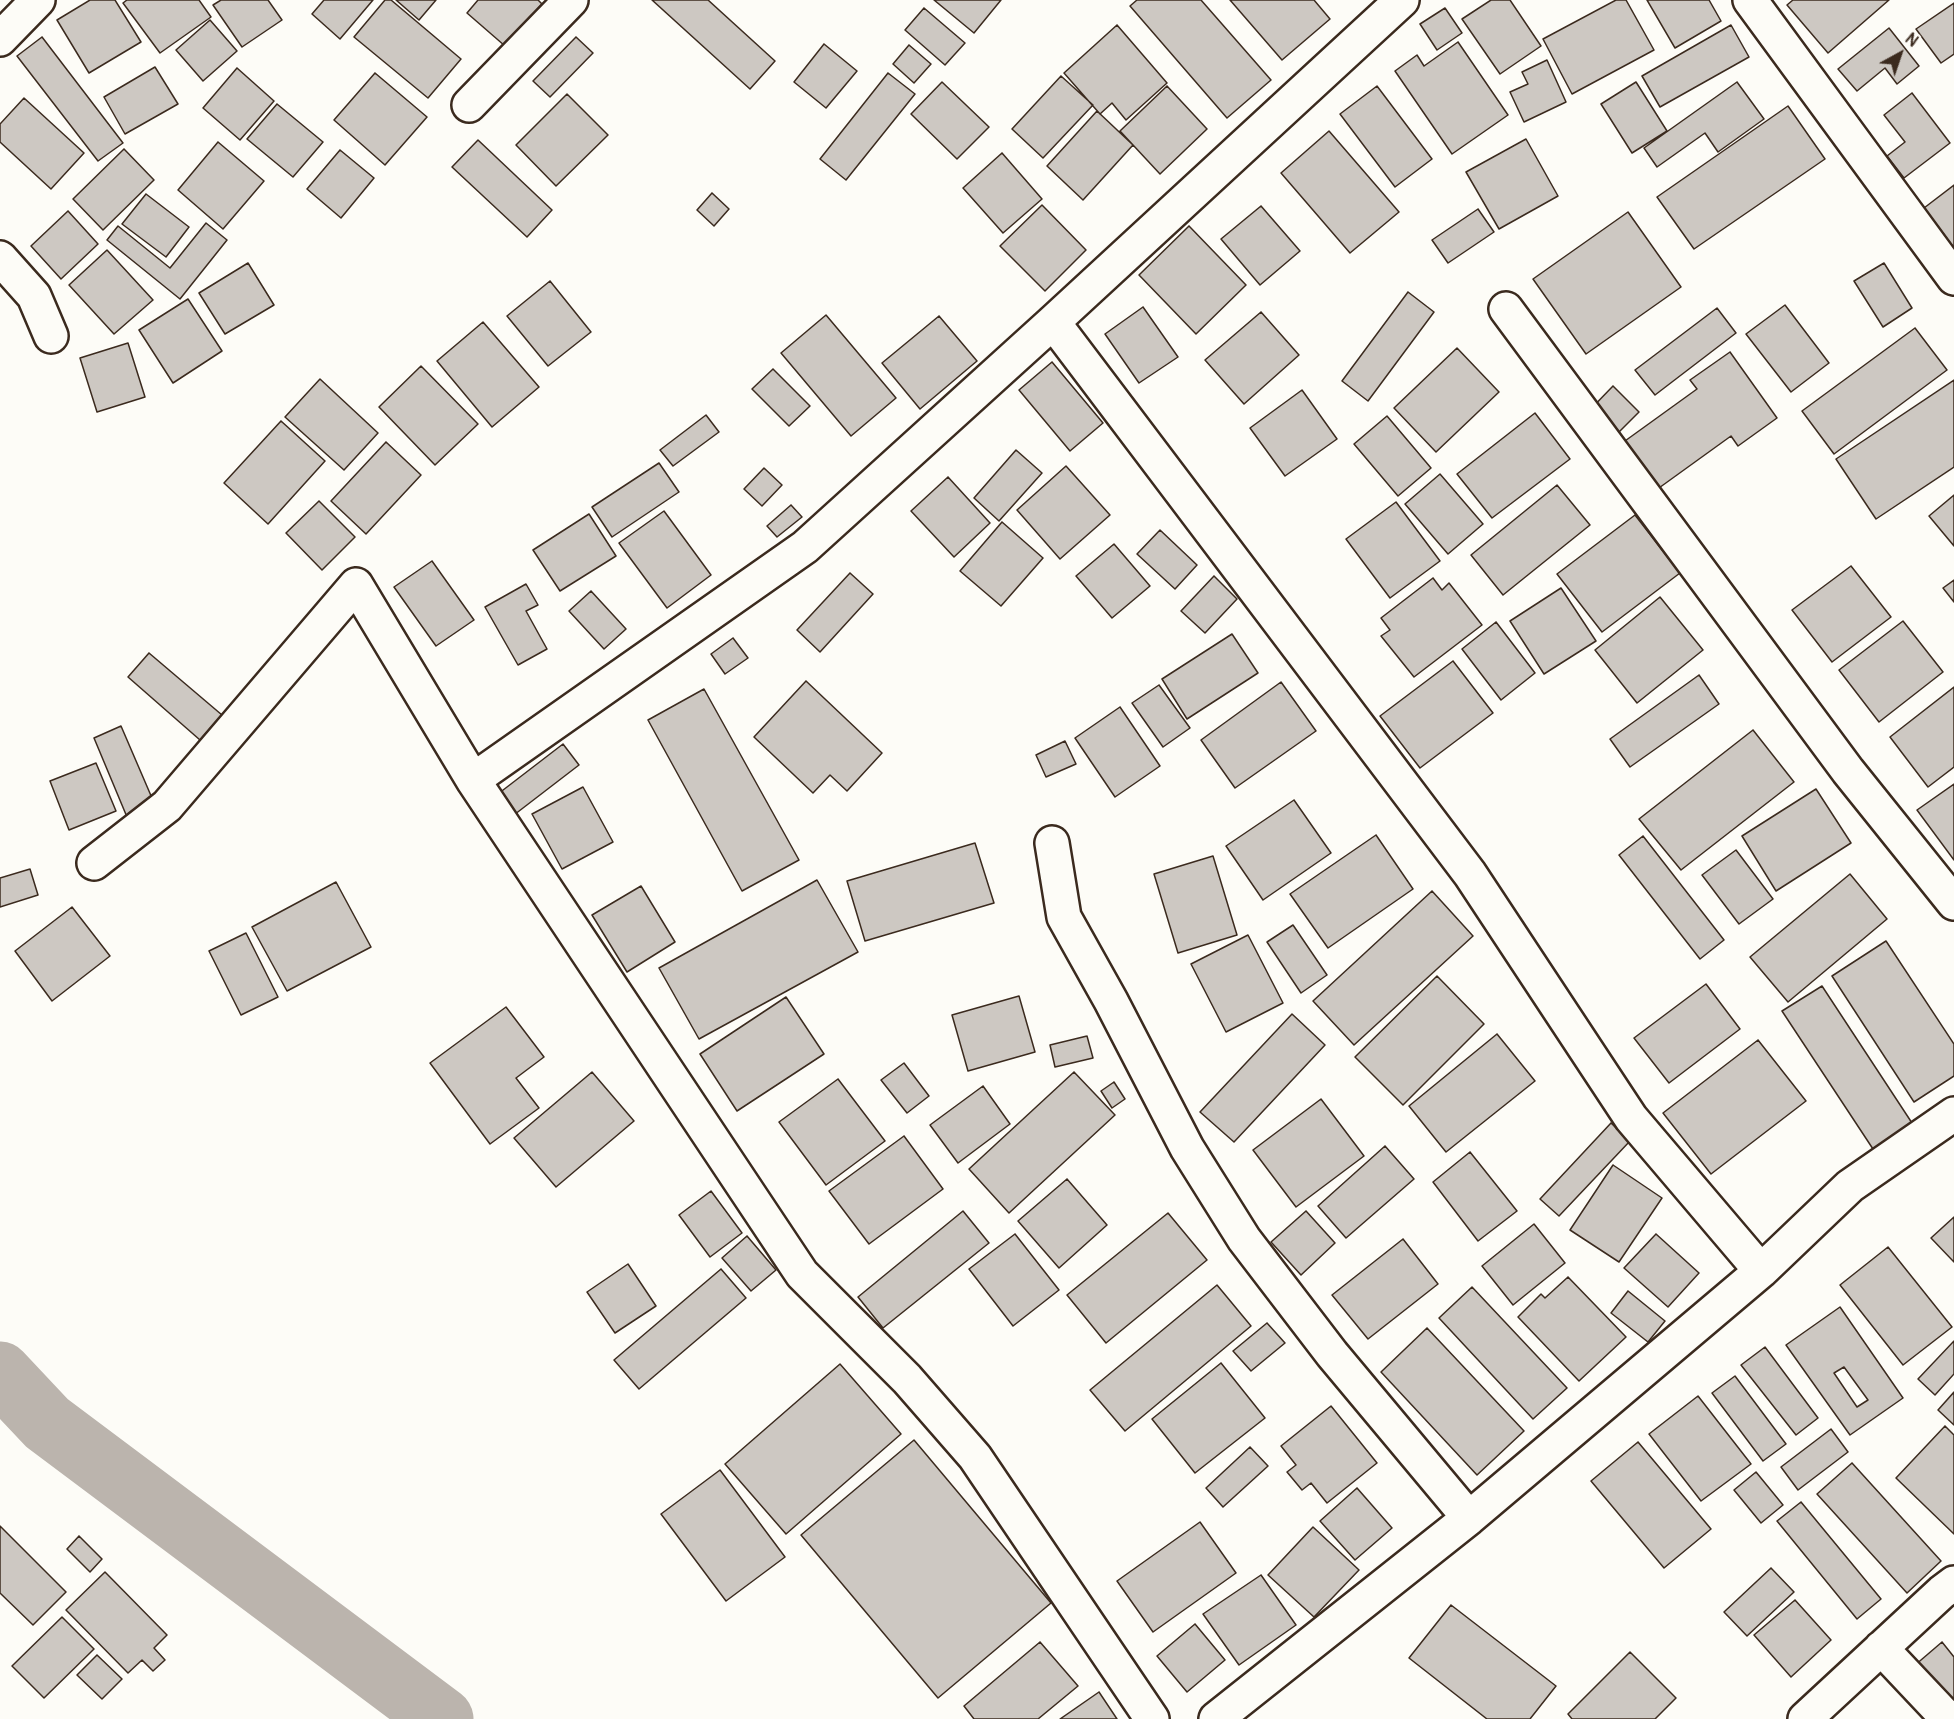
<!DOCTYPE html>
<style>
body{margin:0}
#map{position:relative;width:1954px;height:1719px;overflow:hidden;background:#fdfcf7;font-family:Pangolin,sans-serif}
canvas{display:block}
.north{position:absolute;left:1870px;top:24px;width:60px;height:60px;-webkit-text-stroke:4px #fdfcf7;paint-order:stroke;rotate:40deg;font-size:16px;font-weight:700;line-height:24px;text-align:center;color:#3b2a1e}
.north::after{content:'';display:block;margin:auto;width:21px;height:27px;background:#3b2a1e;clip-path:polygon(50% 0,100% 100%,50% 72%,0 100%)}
</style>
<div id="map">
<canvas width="1954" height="1719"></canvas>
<div class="north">N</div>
</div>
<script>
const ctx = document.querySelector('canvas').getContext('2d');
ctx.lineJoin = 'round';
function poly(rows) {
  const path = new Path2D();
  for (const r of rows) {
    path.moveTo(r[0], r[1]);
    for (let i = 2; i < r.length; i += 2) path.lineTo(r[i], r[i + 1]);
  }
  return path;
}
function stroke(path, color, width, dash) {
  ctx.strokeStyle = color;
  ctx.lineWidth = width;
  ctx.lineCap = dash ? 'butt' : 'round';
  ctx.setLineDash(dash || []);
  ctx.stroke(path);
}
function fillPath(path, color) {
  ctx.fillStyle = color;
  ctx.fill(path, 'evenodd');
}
stroke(poly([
 [0,1373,47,1423,442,1719]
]), '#bbb4ad', 63);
const building = poly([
 [90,0,115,0,141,42,89,73,57,20,90,0],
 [127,0,199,0,211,17,160,53,123,3,127,0],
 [221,0,268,0,282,20,242,47,213,5,221,0],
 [324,0,373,0,340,39,312,14,324,0],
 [385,0,391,0,461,59,428,98,354,37,385,0],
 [396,0,436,0,419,20,396,0],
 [478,0,538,0,542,4,505,46,467,13,478,0],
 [652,0,708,0,775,61,750,89,652,0],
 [934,0,1001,0,974,33,934,0],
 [1137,0,1201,0,1271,80,1227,118,1130,6,1137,0],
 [1230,0,1314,0,1330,19,1282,60,1230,0],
 [1491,0,1510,0,1541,46,1500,74,1462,19,1491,0],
 [1616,0,1626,0,1654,50,1572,94,1543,39,1616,0],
 [1647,0,1709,0,1721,21,1675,48,1647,0],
 [1793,0,1889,0,1828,53,1787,5,1793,0],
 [1954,3,1954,54,1941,63,1916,29,1954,3],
 [924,8,965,43,945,65,905,30,924,8],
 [1445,8,1462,33,1437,50,1420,24,1445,8],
 [210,20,237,51,203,81,176,50,210,20],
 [1117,25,1167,83,1126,120,1112,103,1100,114,1064,73,1117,25],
 [1731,25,1749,57,1660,107,1642,76,1731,25],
 [1889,28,1919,66,1897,84,1885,68,1857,91,1838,69,1889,28],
 [42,37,123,143,98,161,17,56,42,37],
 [576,37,593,53,550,97,533,81,576,37],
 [1458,42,1508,115,1452,154,1395,71,1417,55,1424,66,1458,42],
 [824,44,857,71,826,108,794,82,824,44],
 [909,45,931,64,914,83,893,64,909,45],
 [1547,60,1566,102,1524,122,1510,92,1528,84,1522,72,1547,60],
 [155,67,178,104,125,134,104,97,155,67],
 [237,68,274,101,240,140,203,108,237,68],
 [375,73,427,117,385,165,334,120,375,73],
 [888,73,915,94,846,180,820,159,888,73],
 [1061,76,1093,105,1043,158,1012,129,1061,76],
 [942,82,989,127,957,159,911,114,942,82],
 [1636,82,1667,131,1632,153,1601,104,1636,82],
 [1737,82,1764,119,1718,152,1705,133,1657,167,1644,148,1737,82],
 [1167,86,1207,129,1160,174,1120,131,1167,86],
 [1377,86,1432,159,1395,187,1340,114,1377,86],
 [1912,93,1950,143,1904,178,1887,156,1905,142,1884,115,1912,93],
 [567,94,608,135,556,186,516,145,567,94],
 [24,98,84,153,51,189,0,142,0,124,24,98],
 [277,104,323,142,293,177,247,139,277,104],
 [1788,106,1825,159,1694,249,1657,197,1788,106],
 [1097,111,1133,145,1083,200,1047,166,1097,111],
 [1329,131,1399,212,1350,253,1281,173,1329,131],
 [1526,139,1558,196,1499,229,1466,172,1526,139],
 [478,140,552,210,527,237,452,167,478,140],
 [218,142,264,181,223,229,178,190,218,142],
 [124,149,154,180,103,230,73,199,124,149],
 [340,150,374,178,341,218,307,189,340,150],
 [1002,153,1042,199,1003,233,963,188,1002,153],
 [1954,185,1954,248,1924,208,1954,185],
 [712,193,729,209,714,226,697,210,712,193],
 [146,194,189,227,166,257,122,224,146,194],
 [1042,205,1086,250,1045,291,1000,246,1042,205],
 [1261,206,1300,251,1260,285,1221,239,1261,206],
 [1478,209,1494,232,1448,263,1432,240,1478,209],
 [68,211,98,244,61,279,31,246,68,211],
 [1628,212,1681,287,1586,354,1533,279,1628,212],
 [206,223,227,240,180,299,107,240,118,226,170,268,206,223],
 [1189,226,1246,285,1196,334,1139,275,1189,226],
 [107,250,153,300,114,334,69,285,107,250],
 [248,263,274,305,225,334,199,293,248,263],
 [1884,263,1912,308,1883,327,1854,281,1884,263],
 [550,281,591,332,548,366,507,316,550,281],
 [1408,292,1434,312,1368,401,1342,381,1408,292],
 [188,299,222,351,173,383,139,330,188,299],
 [1785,305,1829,363,1791,392,1746,334,1785,305],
 [1143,307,1178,357,1139,383,1105,334,1143,307],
 [1717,308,1736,333,1655,395,1635,370,1717,308],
 [1261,312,1299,355,1244,404,1205,360,1261,312],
 [826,315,896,398,851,436,781,353,826,315],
 [939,316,977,361,920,409,882,363,939,316],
 [483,322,539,387,492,427,437,361,483,322],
 [1915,328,1947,370,1834,454,1802,411,1915,328],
 [128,343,145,397,97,412,80,358,128,343],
 [1457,348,1499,392,1436,452,1394,408,1457,348],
 [1730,352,1777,418,1738,446,1731,436,1652,493,1618,446,1697,389,1690,380,1730,352],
 [1052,362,1103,423,1070,451,1019,390,1052,362],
 [421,366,478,424,435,465,379,407,421,366],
 [773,369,810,406,789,426,752,389,773,369],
 [320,379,378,433,344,470,285,417,320,379],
 [1954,380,1954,467,1876,519,1836,459,1954,380],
 [1613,386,1639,412,1610,441,1584,416,1613,386],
 [1302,390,1337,439,1285,476,1250,428,1302,390],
 [1535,413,1570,459,1492,518,1457,474,1535,413],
 [706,415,719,432,673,466,660,450,706,415],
 [1387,416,1431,468,1398,496,1354,444,1387,416],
 [281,421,325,461,268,524,224,483,281,421],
 [386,442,421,475,366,534,331,501,386,442],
 [1016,450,1042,473,999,521,974,498,1016,450],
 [659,463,679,492,612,537,592,507,659,463],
 [1066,466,1110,515,1060,559,1017,510,1066,466],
 [764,468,782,485,762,506,744,489,764,468],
 [1440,474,1483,524,1448,554,1405,504,1440,474],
 [948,477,990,523,954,557,911,511,948,477],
 [1557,485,1590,525,1503,595,1471,555,1557,485],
 [1954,495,1954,546,1929,516,1954,495],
 [319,501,355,537,322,570,286,533,319,501],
 [1396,502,1440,561,1390,598,1346,539,1396,502],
 [791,505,802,517,777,537,767,526,791,505],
 [664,511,711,575,667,608,619,543,664,511],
 [589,514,616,556,560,591,533,550,589,514],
 [1635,515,1680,573,1602,632,1557,574,1635,515],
 [1002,522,1043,558,1001,606,960,571,1002,522],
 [1160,530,1197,565,1175,589,1137,554,1160,530],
 [1114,544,1150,586,1112,618,1076,576,1114,544],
 [432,561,474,620,436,646,394,587,432,561],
 [1851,566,1891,617,1832,662,1792,610,1851,566],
 [850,573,873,594,820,652,797,630,850,573],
 [1214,576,1237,599,1205,633,1181,611,1214,576],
 [1433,578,1442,590,1449,583,1482,625,1414,677,1381,636,1390,630,1381,618,1433,578],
 [1954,580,1954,602,1943,588,1954,580],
 [526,584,538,605,526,611,547,649,518,665,485,607,526,584],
 [1561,588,1596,641,1544,674,1510,621,1561,588],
 [591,591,626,629,604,649,569,611,591,591],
 [1660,597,1703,650,1637,703,1595,650,1660,597],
 [1903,621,1943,672,1879,722,1839,670,1903,621],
 [1496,622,1535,673,1501,700,1462,649,1496,622],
 [1232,634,1258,673,1187,719,1162,679,1232,634],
 [733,638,748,658,725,674,711,654,733,638],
 [149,653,222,715,200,740,128,677,149,653],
 [1453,661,1493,713,1420,768,1380,716,1453,661],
 [1699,675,1719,704,1630,767,1610,739,1699,675],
 [806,681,882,753,847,791,830,775,813,793,754,737,806,681],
 [1281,682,1316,731,1235,788,1201,740,1281,682],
 [1159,685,1190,728,1163,747,1132,703,1159,685],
 [1954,687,1954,767,1928,787,1890,737,1954,687],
 [704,689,799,860,742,891,648,720,704,689],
 [1120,707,1160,766,1115,797,1075,738,1120,707],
 [121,726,155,805,127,817,94,738,121,726],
 [1753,730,1794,782,1681,870,1639,819,1753,730],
 [1065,741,1076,764,1046,777,1036,755,1065,741],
 [563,744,579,765,510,818,494,797,563,744],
 [96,763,116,811,69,830,50,781,96,763],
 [1954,784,1954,860,1917,810,1954,784],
 [583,787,613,842,562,869,532,814,583,787],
 [1816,789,1851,843,1776,891,1742,836,1816,789],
 [1294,800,1331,853,1263,900,1226,846,1294,800],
 [1376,835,1413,889,1328,948,1290,894,1376,835],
 [1643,836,1724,940,1700,959,1619,855,1643,836],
 [975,843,994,903,865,941,847,881,975,843],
 [1736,850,1773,899,1739,924,1702,875,1736,850],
 [1213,856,1237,935,1178,953,1154,874,1213,856],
 [30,869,38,895,0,907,0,878,30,869],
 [1850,874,1887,919,1788,1002,1750,957,1850,874],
 [817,880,858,952,699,1039,659,968,817,880],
 [336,882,371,947,287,991,252,927,336,882],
 [641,886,675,942,627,972,592,915,641,886],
 [1432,891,1473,936,1354,1045,1313,1001,1432,891],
 [72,907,110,956,52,1001,15,951,72,907],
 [1293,925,1327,975,1301,993,1267,942,1293,925],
 [246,933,278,997,241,1015,209,951,246,933],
 [1248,935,1283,1003,1226,1032,1191,964,1248,935],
 [1886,941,1954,1044,1954,1076,1914,1102,1832,976,1886,941],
 [1437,976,1484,1024,1403,1105,1355,1057,1437,976],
 [1706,984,1740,1029,1669,1083,1634,1038,1706,984],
 [1822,986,1912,1123,1873,1149,1782,1011,1822,986],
 [1019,996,1035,1052,968,1071,952,1015,1019,996],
 [786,997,824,1054,737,1111,700,1054,786,997],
 [506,1007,544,1057,516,1078,539,1108,490,1144,430,1063,506,1007],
 [1292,1014,1325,1045,1234,1142,1200,1112,1292,1014],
 [1497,1034,1535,1081,1446,1152,1409,1106,1497,1034],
 [1087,1036,1093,1058,1055,1067,1050,1045,1087,1036],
 [1758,1040,1806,1101,1711,1174,1663,1113,1758,1040],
 [904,1063,929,1096,907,1113,881,1080,904,1063],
 [592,1072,634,1121,556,1187,514,1138,592,1072],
 [1074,1072,1115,1115,1009,1213,969,1169,1074,1072],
 [838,1079,885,1141,826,1185,779,1122,838,1079],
 [1114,1082,1125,1099,1112,1108,1101,1091,1114,1082],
 [983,1086,1010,1124,958,1163,930,1125,983,1086],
 [1321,1099,1364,1156,1296,1207,1253,1150,1321,1099],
 [1611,1123,1630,1141,1559,1216,1540,1199,1611,1123],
 [904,1136,943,1189,869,1244,829,1191,904,1136],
 [1385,1146,1414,1179,1346,1238,1318,1206,1385,1146],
 [1470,1152,1517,1211,1478,1241,1433,1182,1470,1152],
 [1613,1165,1662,1198,1619,1262,1570,1230,1613,1165],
 [1067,1179,1107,1225,1059,1268,1018,1221,1067,1179],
 [711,1191,742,1233,710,1257,679,1215,711,1191],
 [963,1211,989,1243,883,1328,858,1297,963,1211],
 [1306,1211,1335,1243,1301,1275,1271,1242,1306,1211],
 [1168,1213,1207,1260,1106,1343,1067,1295,1168,1213],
 [1954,1217,1954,1262,1931,1238,1954,1217],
 [1534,1224,1565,1263,1513,1305,1482,1266,1534,1224],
 [1015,1234,1059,1290,1013,1326,969,1269,1015,1234],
 [1656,1234,1699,1273,1668,1307,1624,1268,1656,1234],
 [747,1236,776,1270,751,1291,722,1258,747,1236],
 [1403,1239,1438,1284,1368,1339,1332,1295,1403,1239],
 [1888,1247,1952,1327,1903,1365,1840,1285,1888,1247],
 [628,1264,656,1306,615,1333,587,1292,628,1264],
 [721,1269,746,1298,639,1389,614,1360,721,1269],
 [1568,1277,1626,1337,1579,1381,1518,1317,1541,1294,1545,1298,1568,1277],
 [1217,1285,1251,1326,1125,1431,1090,1390,1217,1285],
 [1472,1287,1567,1388,1533,1419,1439,1318,1472,1287],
 [1628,1291,1665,1321,1648,1342,1611,1313,1628,1291],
 [1840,1307,1903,1398,1850,1435,1786,1345,1840,1307],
 [1844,1367,1868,1400,1857,1407,1834,1373,1844,1367],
 [1267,1323,1285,1343,1251,1371,1233,1351,1267,1323],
 [1427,1328,1524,1431,1477,1475,1381,1372,1427,1328],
 [1954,1341,1954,1374,1935,1395,1918,1379,1954,1341],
 [1765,1347,1818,1418,1796,1435,1741,1365,1765,1347],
 [1221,1363,1265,1418,1195,1473,1152,1419,1221,1363],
 [840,1364,901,1434,786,1534,725,1464,840,1364],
 [1735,1376,1786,1444,1763,1461,1712,1393,1735,1376],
 [1954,1392,1954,1425,1938,1410,1954,1392],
 [1698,1396,1751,1464,1701,1501,1649,1434,1698,1396],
 [1331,1406,1377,1463,1327,1503,1311,1483,1302,1490,1287,1472,1296,1465,1281,1446,1331,1406],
 [1945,1426,1954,1435,1954,1534,1896,1478,1945,1426],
 [1831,1429,1848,1452,1798,1490,1781,1467,1831,1429],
 [914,1440,1051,1603,938,1698,801,1535,914,1440],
 [1638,1442,1711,1529,1664,1568,1591,1481,1638,1442],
 [1250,1447,1268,1466,1223,1507,1206,1488,1250,1447],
 [1852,1463,1941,1561,1907,1593,1817,1494,1852,1463],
 [720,1470,785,1557,726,1601,661,1514,720,1470],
 [1756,1472,1783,1505,1761,1523,1734,1490,1756,1472],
 [1357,1488,1392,1528,1355,1560,1320,1521,1357,1488],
 [1801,1502,1881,1599,1857,1619,1777,1521,1801,1502],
 [1200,1522,1236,1573,1153,1632,1117,1581,1200,1522],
 [0,1526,66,1592,33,1625,0,1593,0,1526],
 [1313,1527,1359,1570,1314,1617,1268,1575,1313,1527],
 [79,1536,102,1559,90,1572,67,1549,79,1536],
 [1771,1568,1794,1592,1747,1636,1724,1612,1771,1568],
 [105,1572,167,1635,154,1648,165,1660,153,1671,142,1660,128,1673,66,1610,105,1572],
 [1261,1575,1296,1625,1239,1665,1203,1614,1261,1575],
 [1795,1600,1831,1640,1791,1677,1754,1635,1795,1600],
 [1451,1605,1556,1686,1530,1719,1487,1719,1409,1658,1451,1605],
 [62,1617,94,1649,44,1698,12,1666,62,1617],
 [1195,1624,1225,1660,1187,1692,1157,1656,1195,1624],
 [1040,1642,1078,1686,1038,1719,974,1719,964,1706,1040,1642],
 [1942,1642,1954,1657,1954,1713,1914,1666,1942,1642],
 [1630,1652,1676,1698,1655,1719,1572,1719,1568,1714,1630,1652],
 [97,1655,122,1679,102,1699,77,1675,97,1655],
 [1099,1692,1117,1719,1060,1719,1099,1692]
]);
fillPath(building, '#cdc8c2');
stroke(building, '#3b2a1e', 1.5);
const minor = poly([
 [1750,0,1954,278],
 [0,39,38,0],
 [469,105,571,0],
 [0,258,34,296,51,336],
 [1506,309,1848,771,1954,903],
 [1053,322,1470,874,1631,1118,1761,1271],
 [473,780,805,547,1053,322,1402,0],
 [1052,843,1064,917,1111,1001,1187,1148,1244,1239,1332,1354,1469,1518],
 [94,863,167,806,356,585,473,780,802,1274,907,1379,975,1457,1152,1719],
 [1881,1648,1948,1719],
 [1216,1719,1469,1518,1761,1271,1850,1186,1954,1114],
 [1805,1719,1942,1592,1954,1583]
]);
stroke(minor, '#3b2a1e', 38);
stroke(minor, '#fdfcf7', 33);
</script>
